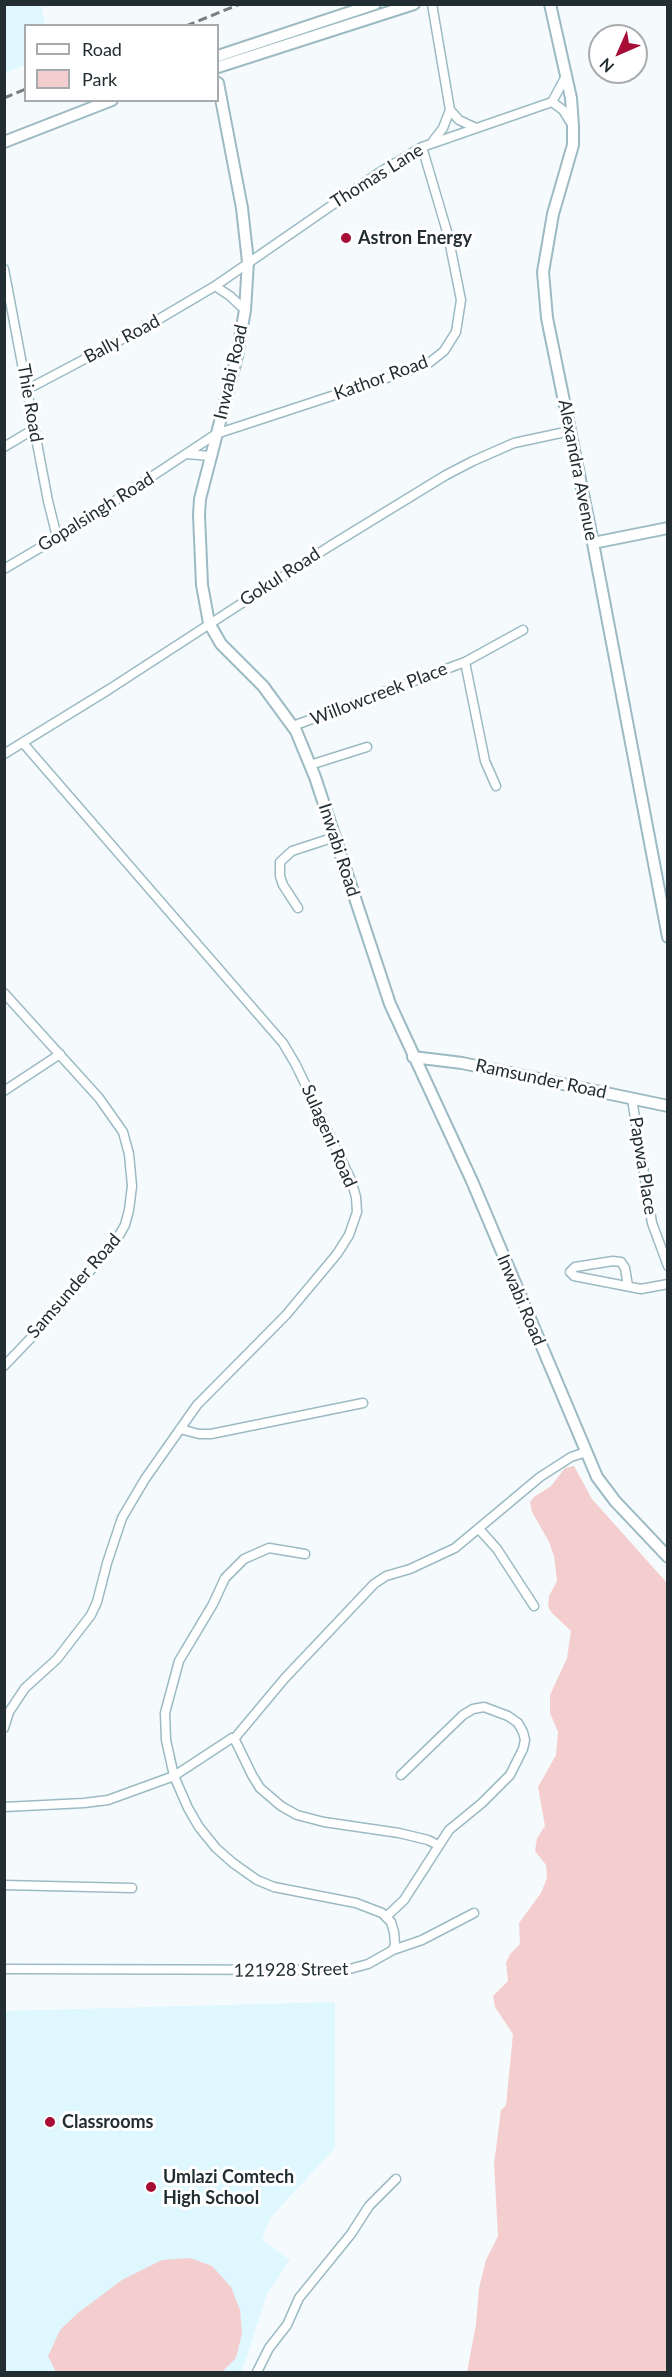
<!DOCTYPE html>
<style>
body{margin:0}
#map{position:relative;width:672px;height:2377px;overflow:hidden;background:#f5fbfd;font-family:Lato,sans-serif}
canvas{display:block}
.frame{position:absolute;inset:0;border:6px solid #222e31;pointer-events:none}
.legend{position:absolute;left:24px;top:24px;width:195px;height:78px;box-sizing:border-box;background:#fff;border:2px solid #a7abad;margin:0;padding:8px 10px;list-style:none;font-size:18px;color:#222e31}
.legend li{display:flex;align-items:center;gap:12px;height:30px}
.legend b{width:30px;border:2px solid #a7abad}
.north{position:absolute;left:588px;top:24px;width:60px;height:60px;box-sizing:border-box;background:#fff;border:2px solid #a7abad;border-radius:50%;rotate:225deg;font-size:16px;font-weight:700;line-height:24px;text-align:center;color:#222e31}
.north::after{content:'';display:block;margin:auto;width:21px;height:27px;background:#a70d35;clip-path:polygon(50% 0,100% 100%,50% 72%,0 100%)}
</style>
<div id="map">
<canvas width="672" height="2377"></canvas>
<div class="frame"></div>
<ul class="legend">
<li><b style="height:8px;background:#fff"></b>Road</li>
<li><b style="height:16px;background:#f4cecf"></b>Park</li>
</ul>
<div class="north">N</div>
</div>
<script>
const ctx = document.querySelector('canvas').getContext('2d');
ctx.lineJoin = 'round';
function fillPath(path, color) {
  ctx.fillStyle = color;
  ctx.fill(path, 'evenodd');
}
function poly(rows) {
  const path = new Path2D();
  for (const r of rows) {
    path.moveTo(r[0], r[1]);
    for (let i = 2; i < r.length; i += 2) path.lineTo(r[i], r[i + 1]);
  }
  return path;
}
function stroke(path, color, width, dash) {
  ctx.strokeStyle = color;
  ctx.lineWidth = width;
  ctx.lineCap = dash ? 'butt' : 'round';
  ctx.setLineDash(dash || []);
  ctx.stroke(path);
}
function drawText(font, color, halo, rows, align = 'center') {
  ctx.font = font + ' Lato,sans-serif';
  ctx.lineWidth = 6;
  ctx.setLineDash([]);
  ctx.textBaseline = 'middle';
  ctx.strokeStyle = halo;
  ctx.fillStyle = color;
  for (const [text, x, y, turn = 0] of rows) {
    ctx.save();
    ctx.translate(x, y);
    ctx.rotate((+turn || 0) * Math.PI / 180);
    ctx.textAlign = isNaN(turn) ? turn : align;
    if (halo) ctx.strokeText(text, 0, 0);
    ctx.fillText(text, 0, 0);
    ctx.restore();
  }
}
fillPath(poly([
 [5,4,41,5,45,25,26,26,25,65,5,73],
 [335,2002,335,2148,270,2218,262,2240,290,2260,267,2294,242,2371,5,2372,4,2011]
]), '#dff7fe');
fillPath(poly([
 [574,1466,592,1499,667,1583,667,2372,467,2372,476,2324,479,2288,486,2260,498,2236,494,2164,501,2110,506,2105,513,2034,495,2007,493,1996,508,1981,506,1963,510,1954,520,1944,519,1923,541,1893,547,1878,546,1865,535,1851,537,1838,545,1826,538,1787,556,1755,558,1732,550,1713,550,1695,567,1658,571,1631,551,1612,548,1606,549,1596,557,1581,554,1556,549,1542,532,1512,530,1502,534,1497,551,1486,565,1468],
 [190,2258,212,2266,231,2287,240,2310,242,2333,236,2358,222,2372,56,2372,48,2356,60,2330,78,2313,122,2280,162,2260]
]), '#f4cecf');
const minor = poly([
 [432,4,450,110,443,128,433,141],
 [552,102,563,110,571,123],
 [450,110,459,120,476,128],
 [4,269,48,501,57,537],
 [215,286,230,296,245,310],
 [28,389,149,325,215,286,380,172,422,147,552,102,565,78],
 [4,447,34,429],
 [187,454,210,456],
 [4,569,77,526,216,434,414,369,429,363,444,351,456,332,461,300,448,235,422,147],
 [465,662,485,761,496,786],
 [293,726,465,662,523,630],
 [4,754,108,690,330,546,446,475,473,461,514,443,570,431],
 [310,765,367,747],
 [298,908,283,885,280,876,280,862,292,851,335,837],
 [4,993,99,1098,123,1132,129,1154,132,1186,129,1210,125,1225,117,1239,51,1317,4,1366],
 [4,1091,60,1054],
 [632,1099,652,1223,668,1266],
 [628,1286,625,1268,621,1262,613,1261,575,1267,570,1272,574,1276,641,1289,668,1284],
 [180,1429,199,1434,211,1434,363,1403],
 [479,1529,497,1549,534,1606],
 [4,1728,9,1712,25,1688,57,1659,91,1615,97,1602,107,1563,122,1518,145,1479,197,1405,286,1315,337,1254,349,1235,357,1212,356,1197,351,1180,296,1065,283,1043,23,743],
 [234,1739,285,1678,374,1584,386,1576,410,1569,455,1548,540,1477,571,1457,586,1452],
 [4,1807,84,1803,108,1800,174,1776,232,1738,236,1742,252,1775,260,1788,281,1806,297,1815,324,1822,399,1833,428,1840,438,1845],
 [4,1885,132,1888],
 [387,1916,404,1900,449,1830,482,1803,510,1775,523,1749,525,1740,523,1732,518,1723,508,1716,484,1707,473,1709,463,1715,401,1775],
 [393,1950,422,1940,474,1913],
 [4,1969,346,1970,368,1964,393,1950,395,1944,394,1932,391,1922,382,1913,356,1903,274,1887,257,1880,233,1863,216,1848,199,1827,188,1808,174,1776,166,1740,165,1713,179,1661,213,1604,225,1578,244,1559,269,1548,305,1554],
 [257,2372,269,2348,287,2325,299,2298,351,2234,369,2206,396,2179]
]);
const tertiary = poly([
 [550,4,571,98,573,126,573,145,553,214,543,272,547,318,593,543,668,937],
 [218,56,375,4],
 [218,67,414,4],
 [218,83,242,208,248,262,245,310,237,356,200,499,199,515,202,585,209,623,221,644,263,686,296,731,315,777,390,1004,472,1181,597,1477,615,1501,668,1557],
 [4,142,112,100],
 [593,543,668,528],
 [413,1057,462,1063,668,1106]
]);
stroke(minor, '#9cbac3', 11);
stroke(tertiary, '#9cbac3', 14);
stroke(minor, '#fff', 8);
stroke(tertiary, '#fff', 10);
stroke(poly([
 [186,26,240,4],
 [4,98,26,89]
]), '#757f81', 3, [9, 4.5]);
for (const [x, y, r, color] of [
 [346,238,6,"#a70d35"],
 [50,2122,6,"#a70d35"],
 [151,2187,6,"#a70d35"]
]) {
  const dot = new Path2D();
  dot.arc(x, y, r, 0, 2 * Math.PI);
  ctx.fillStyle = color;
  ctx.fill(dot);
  stroke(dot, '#fff', 2);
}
drawText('18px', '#222e31', '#fff', [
 ["Thomas Lane",377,176,-32],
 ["Bally Road",122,339,-28],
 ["Inwabi Road",231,372,-77],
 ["Kathor Road",381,378,-20],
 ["Thie Road",30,403,80],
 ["Alexandra Avenue",578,470,79],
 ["Gopalsingh Road",96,512,-32],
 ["Gokul Road",280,577,-33],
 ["Willowcreek Place",379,694,-21],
 ["Inwabi Road",339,850,72],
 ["Ramsunder Road",541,1079,12],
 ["Sulageni Road",329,1136,66],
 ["Papwa Place",643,1166,81],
 ["Samsunder Road",74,1286,-49],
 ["Inwabi Road",521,1300,67],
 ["121928 Street",291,1970,-1]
]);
drawText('bold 18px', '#222e31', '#fff', [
 ["Astron Energy",358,238],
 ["Classrooms",62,2122],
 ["Umlazi Comtech",163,2177],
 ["High School",163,2198]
], 'left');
</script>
